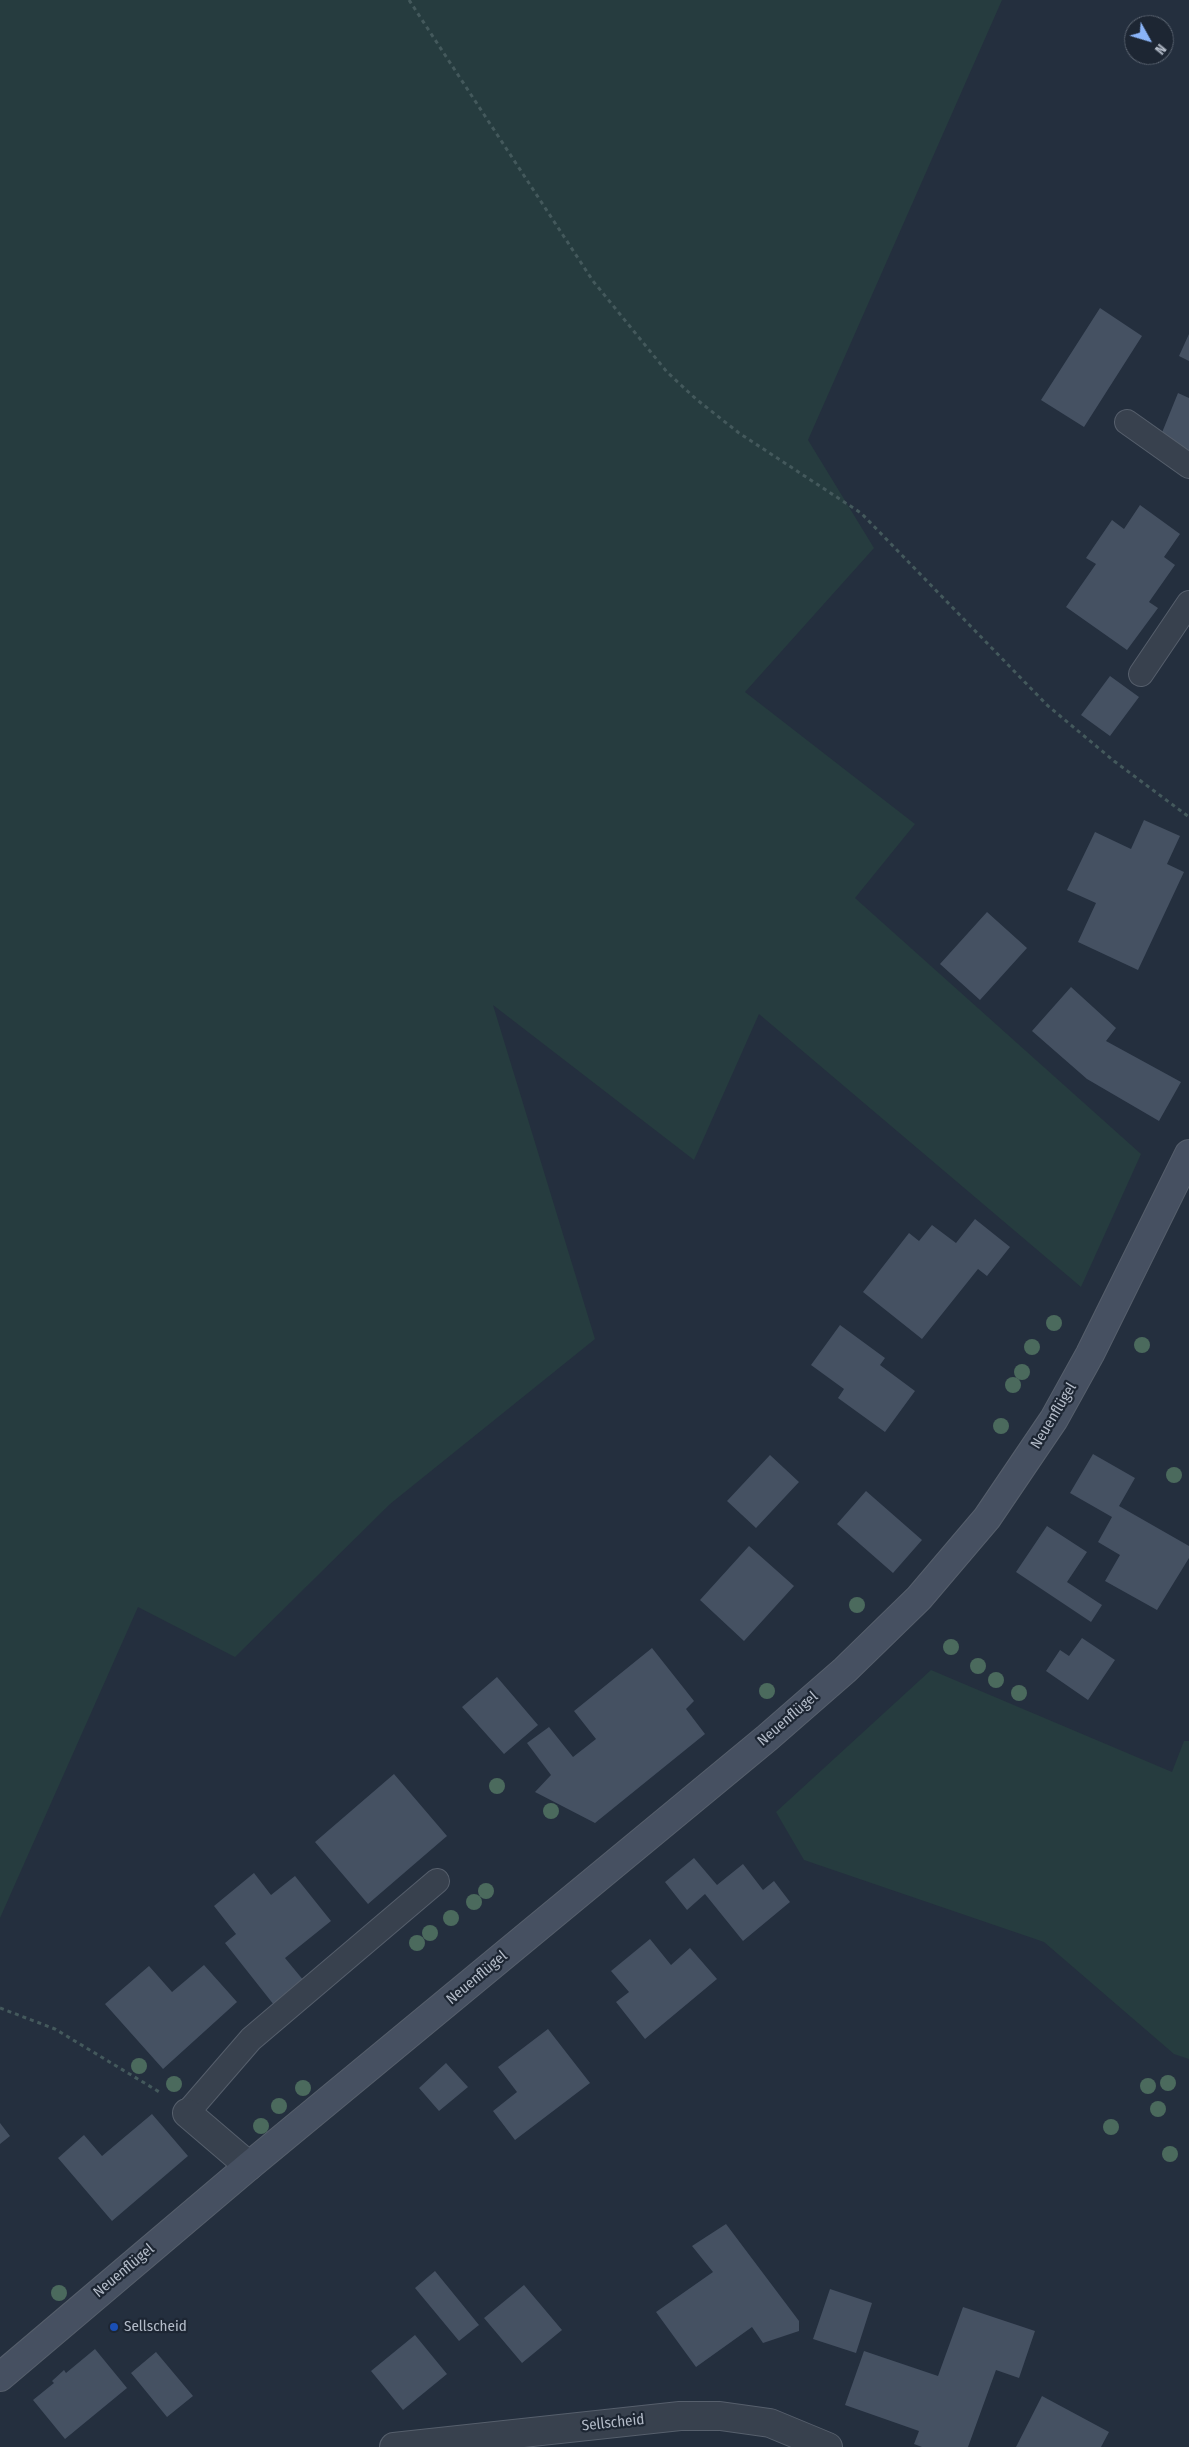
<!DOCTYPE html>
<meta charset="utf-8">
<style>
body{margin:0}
#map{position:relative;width:1189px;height:2447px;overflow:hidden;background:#242f3e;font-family:"Fira Sans Condensed",sans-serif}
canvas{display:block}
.north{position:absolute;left:1124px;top:15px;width:50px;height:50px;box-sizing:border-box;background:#1d2633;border:1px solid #59626f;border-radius:50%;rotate:129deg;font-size:14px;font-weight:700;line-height:20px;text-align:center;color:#b4bcc9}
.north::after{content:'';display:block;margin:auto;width:18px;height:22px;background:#8ab4f8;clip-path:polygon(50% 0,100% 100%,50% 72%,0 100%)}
</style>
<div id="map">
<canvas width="1189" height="2447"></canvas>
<div class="north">N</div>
</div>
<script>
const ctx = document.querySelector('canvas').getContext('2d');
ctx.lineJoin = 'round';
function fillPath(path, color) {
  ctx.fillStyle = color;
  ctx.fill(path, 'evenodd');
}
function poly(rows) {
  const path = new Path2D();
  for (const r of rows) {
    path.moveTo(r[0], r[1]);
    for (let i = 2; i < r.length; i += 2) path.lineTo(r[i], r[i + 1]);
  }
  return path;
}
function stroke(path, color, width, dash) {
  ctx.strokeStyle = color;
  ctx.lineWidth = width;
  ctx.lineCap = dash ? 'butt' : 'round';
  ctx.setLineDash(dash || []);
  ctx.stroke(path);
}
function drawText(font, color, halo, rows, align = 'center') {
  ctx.font = font + ' "Fira Sans Condensed",sans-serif';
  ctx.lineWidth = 4.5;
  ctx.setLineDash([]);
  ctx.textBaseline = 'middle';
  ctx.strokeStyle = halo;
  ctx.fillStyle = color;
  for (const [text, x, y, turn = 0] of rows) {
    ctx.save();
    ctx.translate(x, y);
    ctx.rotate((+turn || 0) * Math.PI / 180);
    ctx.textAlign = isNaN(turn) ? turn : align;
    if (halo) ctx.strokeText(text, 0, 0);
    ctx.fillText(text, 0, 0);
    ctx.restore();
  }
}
fillPath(poly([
 [0,0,1002,0,808,440,874,548,745,692,915,824,855,898,1141,1154,1081,1287,759,1014,694,1160,493,1005,595,1339,390,1504,235,1657,138,1607,0,1918],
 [931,1670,1172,1772,1184,1741,1189,1741,1189,2059,1174,2054,1044,1942,804,1860,776,1812]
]), '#263c3f');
fillPath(poly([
 [1100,308,1142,336,1084,427,1041,400],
 [1189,334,1189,361,1179,356],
 [1178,393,1189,398,1189,452,1159,440],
 [1140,505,1180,534,1164,557,1175,565,1149,602,1158,608,1127,650,1066,607,1096,564,1086,558,1112,520,1124,529],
 [1110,676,1139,697,1110,736,1081,715],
 [1144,820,1180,836,1167,864,1184,872,1138,970,1078,942,1096,903,1067,890,1095,832,1131,849],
 [987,912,1027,948,980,1000,940,964],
 [1071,987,1116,1028,1106,1041,1181,1082,1159,1121,1087,1079,1032,1031],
 [975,1219,1010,1247,987,1276,978,1269,922,1339,863,1292,909,1233,919,1241,932,1225,956,1243],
 [840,1325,885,1358,880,1365,915,1391,885,1432,838,1398,844,1389,811,1365],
 [1093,1454,1135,1478,1119,1506,1189,1546,1189,1558,1157,1610,1105,1581,1120,1555,1098,1542,1112,1517,1070,1493],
 [770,1455,799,1482,756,1528,727,1501],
 [866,1491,922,1540,893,1573,837,1524],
 [1047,1526,1087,1552,1067,1582,1102,1605,1091,1622,1016,1572],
 [749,1546,794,1586,744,1641,700,1600],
 [1082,1638,1115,1660,1088,1700,1046,1671,1060,1650,1069,1656],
 [652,1648,694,1701,686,1709,705,1734,595,1823,535,1792,551,1775,527,1743,549,1727,573,1757,596,1739,574,1711],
 [497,1677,538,1725,504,1754,462,1707],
 [394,1774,447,1836,368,1904,315,1842],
 [694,1858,717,1885,743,1864,763,1890,774,1881,790,1902,743,1941,705,1894,687,1910,665,1882],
 [254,1873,271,1895,295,1876,331,1921,285,1958,304,1981,274,2005,225,1943,236,1934,214,1906],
 [650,1939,671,1965,690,1948,717,1979,645,2039,616,2002,629,1992,611,1971],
 [204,1965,237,2002,163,2069,105,2004,149,1966,172,1992],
 [548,2029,590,2083,515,2140,493,2111,517,2092,498,2067],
 [446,2063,468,2087,439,2111,419,2088],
 [152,2114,188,2156,112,2221,58,2158,84,2135,102,2156],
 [0,2123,10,2136,0,2144],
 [726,2224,799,2321,799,2331,763,2343,752,2327,696,2367,656,2312,713,2272,692,2246],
 [435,2271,479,2325,459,2341,415,2288],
 [524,2285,562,2330,522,2363,484,2318],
 [830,2289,872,2303,856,2353,813,2339],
 [963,2307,1035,2331,1019,2378,996,2370,968,2447,922,2447,914,2444,919,2431,845,2405,864,2351,938,2376],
 [415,2335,447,2374,403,2410,371,2371],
 [95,2349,127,2388,65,2439,33,2400,54,2383,52,2381,64,2370,66,2373],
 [156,2352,193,2396,167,2417,131,2373],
 [1042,2396,1109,2432,1101,2447,1016,2447]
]), '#455162');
const lane = poly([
 [1127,422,1189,466],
 [1141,674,1189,603],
 [187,2113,251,2039,437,1881]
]);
const street = poly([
 [187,2113,249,2166],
 [394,2447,680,2416,720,2416,770,2423,828,2447]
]);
const secondary = poly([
 [0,2377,249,2166,767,1738,845,1670,919,1598,987,1518,1054,1419,1090,1354,1189,1154]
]);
stroke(lane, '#565f6c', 26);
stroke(street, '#565f6c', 30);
stroke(secondary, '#565f6c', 30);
stroke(poly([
 [409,0,593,281,667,372,696,399,739,433,861,513,1047,705,1114,761,1189,817],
 [0,2008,55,2029,161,2093]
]), '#44595c', 3, [4, 4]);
stroke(lane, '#38414e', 24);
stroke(street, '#38414e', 28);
stroke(secondary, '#465061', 28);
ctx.fillStyle = '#4b6a5d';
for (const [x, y] of [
 [1054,1323],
 [1142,1345],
 [1032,1347],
 [1022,1372],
 [1013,1385],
 [1001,1426],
 [1174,1475],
 [857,1605],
 [951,1647],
 [978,1666],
 [996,1680],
 [767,1691],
 [1019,1693],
 [497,1786],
 [551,1811],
 [486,1891],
 [474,1902],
 [451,1918],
 [430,1933],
 [417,1943],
 [139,2066],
 [1168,2083],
 [174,2084],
 [1148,2086],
 [303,2088],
 [279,2106],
 [1158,2109],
 [261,2126],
 [1111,2127],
 [1170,2154],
 [59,2293]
]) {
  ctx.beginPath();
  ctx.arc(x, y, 8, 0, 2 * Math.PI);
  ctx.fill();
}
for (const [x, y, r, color] of [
 [114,2327,5,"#1a4fb4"]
]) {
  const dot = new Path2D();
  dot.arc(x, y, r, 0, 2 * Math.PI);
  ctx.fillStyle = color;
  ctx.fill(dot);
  stroke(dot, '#1d2633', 2);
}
drawText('15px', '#b4bcc9', '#1d2633', [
 ["Neuenflügel",1054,1416,-59],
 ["Neuenflügel",788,1719,-41],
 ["Neuenflügel",477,1978,-40],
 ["Neuenflügel",124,2271,-40],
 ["Sellscheid",613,2423,-6]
]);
drawText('15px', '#b4bcc9', '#1d2633', [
 ["Sellscheid",124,2327]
], 'left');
</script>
